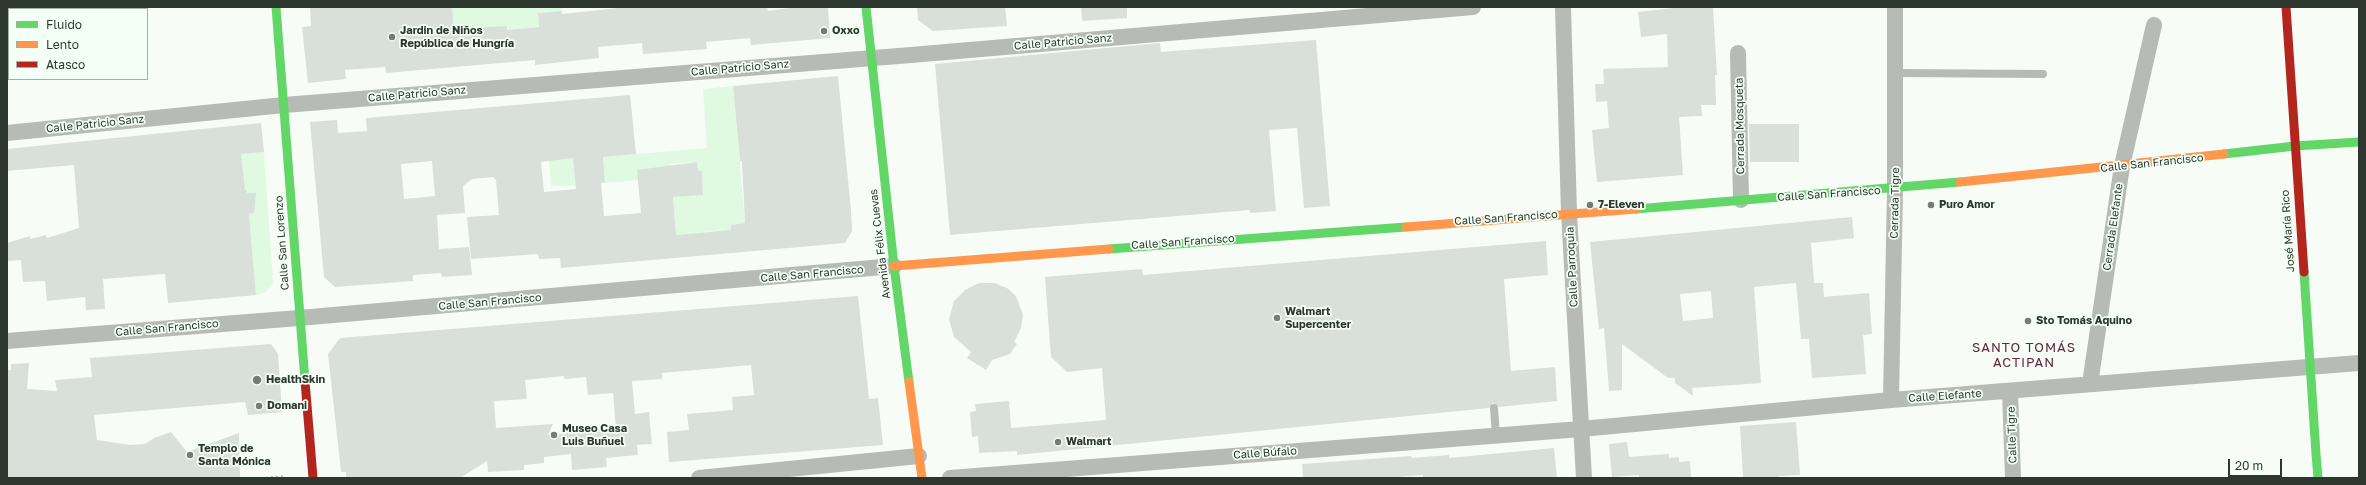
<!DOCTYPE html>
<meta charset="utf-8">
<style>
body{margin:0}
#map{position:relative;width:2366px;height:485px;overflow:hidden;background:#f7fcf7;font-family:"Golos Text",sans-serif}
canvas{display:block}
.frame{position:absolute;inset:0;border:8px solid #2d372e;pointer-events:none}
.legend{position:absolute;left:8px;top:8px;width:140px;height:72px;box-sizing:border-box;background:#f4fff5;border:1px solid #a4afa5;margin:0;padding:5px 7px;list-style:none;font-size:12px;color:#2d372e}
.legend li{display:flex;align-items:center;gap:8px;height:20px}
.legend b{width:20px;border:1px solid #a4afa5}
.scale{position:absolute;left:2228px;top:459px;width:54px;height:18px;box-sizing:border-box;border:2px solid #2d372e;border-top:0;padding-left:5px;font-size:12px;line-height:14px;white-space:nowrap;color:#2d372e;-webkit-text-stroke:3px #f4fff5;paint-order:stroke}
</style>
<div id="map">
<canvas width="2366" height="485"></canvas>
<div class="frame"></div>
<ul class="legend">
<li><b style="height:5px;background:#63d668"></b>Fluido</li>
<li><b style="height:5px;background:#ff974d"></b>Lento</li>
<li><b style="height:5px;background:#b3261e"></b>Atasco</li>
</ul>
<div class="scale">20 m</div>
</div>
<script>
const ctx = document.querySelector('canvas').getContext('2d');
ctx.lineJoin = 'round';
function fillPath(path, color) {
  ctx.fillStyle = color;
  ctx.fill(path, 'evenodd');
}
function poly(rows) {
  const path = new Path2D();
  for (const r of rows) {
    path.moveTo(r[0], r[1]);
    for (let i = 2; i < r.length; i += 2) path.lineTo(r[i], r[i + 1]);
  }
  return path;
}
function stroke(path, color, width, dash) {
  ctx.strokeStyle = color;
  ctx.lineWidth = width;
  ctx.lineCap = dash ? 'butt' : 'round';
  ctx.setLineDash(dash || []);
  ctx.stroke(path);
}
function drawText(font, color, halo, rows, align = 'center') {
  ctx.font = font + ' "Golos Text",sans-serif';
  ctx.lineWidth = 3.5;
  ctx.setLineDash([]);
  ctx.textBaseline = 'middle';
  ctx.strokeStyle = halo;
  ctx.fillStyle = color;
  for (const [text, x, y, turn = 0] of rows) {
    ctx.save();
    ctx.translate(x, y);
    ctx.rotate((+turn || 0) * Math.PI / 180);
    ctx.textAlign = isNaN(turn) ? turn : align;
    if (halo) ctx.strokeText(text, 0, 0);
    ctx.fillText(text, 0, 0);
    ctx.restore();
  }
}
fillPath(poly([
 [452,7,561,7,562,11,538,13,539,27,518,29,508,33,507,26,479,33,478,28,468,28,457,66],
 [733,86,745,223,731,225,733,243,714,231,676,235,673,197,703,194,702,171,698,171,697,162,669,164,669,167,638,180,605,183,604,171,582,185,551,186,549,161,557,155,603,157,707,148,703,89],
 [264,152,273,282,266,292,256,295,247,190,244,190,241,154]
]), '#e0fae2');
fillPath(poly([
 [310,7,452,7,454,29,507,26,507,30,539,27,538,13,562,11,562,14,628,7,767,7,768,11,796,7,828,7,830,38,751,45,750,38,706,42,707,49,643,54,642,43,598,47,599,58,535,65,535,60,386,73,385,67,345,70,346,79,308,83,302,27,311,26],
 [917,7,1005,7,1007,26,933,31,918,20],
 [1081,7,1127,7,1127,18,1082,21],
 [1683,7,1713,7,1717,75,1715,75,1716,105,1701,105,1702,116,1679,117,1683,175,1597,182,1592,130,1609,128,1607,101,1596,102,1595,84,1604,84,1603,69,1668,67,1667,34,1641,37,1638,12],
 [1316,40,1330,206,1304,208,1297,128,1269,130,1276,211,1250,213,1250,210,950,235,935,64,1160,43,1161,52],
 [838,76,851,211,852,231,845,243,561,268,560,258,539,259,538,254,471,259,467,217,499,215,496,180,493,177,472,179,463,186,465,213,437,215,439,249,469,247,472,275,442,277,441,273,413,275,413,281,335,287,324,277,310,122,337,120,338,133,367,131,366,118,630,95,636,154,603,157,605,183,601,183,604,216,641,213,637,170,697,162,698,171,702,171,703,195,673,197,676,235,731,230,731,225,745,223,742,161,740,161,733,86],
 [573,158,576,189,544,192,541,162],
 [432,161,435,196,404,199,401,164],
 [261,123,264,152,241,154,245,190,247,190,247,193,256,193,254,213,249,214,256,295,168,303,165,274,103,279,105,309,86,310,85,297,47,301,45,281,23,282,21,260,7,261,7,243,30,236,30,239,46,235,47,238,79,228,74,165,7,171,7,149],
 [1749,124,1799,124,1799,162,1750,162],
 [1852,217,1854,238,1811,243,1814,283,1823,283,1824,297,1869,293,1872,334,1863,335,1866,374,1812,378,1809,339,1801,339,1796,283,1754,287,1761,383,1692,388,1693,396,1675,383,1675,378,1668,378,1622,344,1622,390,1609,391,1604,328,1599,329,1590,242],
 [1711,291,1713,318,1683,321,1680,294],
 [1546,241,1548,275,1504,279,1511,371,1555,367,1557,401,1499,407,1493,403,1489,408,1017,455,1017,451,979,453,978,436,972,437,970,412,976,411,975,404,1009,401,1011,428,1106,420,1102,368,1067,372,1051,357,1045,277,1142,269,1143,275],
 [979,283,994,283,1007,288,1016,296,1023,315,1021,328,1014,342,1017,344,1010,354,992,360,986,370,967,358,971,352,954,337,949,319,954,301,965,290],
 [858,296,869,399,878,398,883,445,669,462,667,432,689,430,687,414,733,410,732,397,754,395,751,365,662,373,662,379,632,381,635,414,649,412,652,444,637,445,638,455,606,458,607,467,572,470,571,454,544,457,544,463,524,465,524,470,488,472,487,461,460,478,346,478,346,472,341,472,328,354,340,338],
 [564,376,564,379,586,377,588,395,613,393,616,429,548,435,553,424,496,428,494,401,527,399,525,380],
 [271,344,278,354,282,412,248,415,245,402,94,415,97,440,130,445,145,444,154,438,171,432,187,452,239,433,240,478,7,478,7,370,11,370,11,364,29,363,27,389,57,391,55,380,92,377,90,358],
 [1796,422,1800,475,1779,476,1779,478,1743,477,1740,426],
 [1627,442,1629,457,1669,454,1669,458,1679,457,1679,462,1690,461,1691,478,1639,478,1639,475,1612,477,1609,444],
 [1554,448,1557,478,1423,478,1423,475,1386,478,1303,478,1302,464,1411,456,1412,458,1449,455,1449,458]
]), '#d8e0d9');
stroke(poly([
 [266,478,286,476]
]), '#b6bbb6', 2.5, [2, 3]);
stroke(poly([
 [1895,73,2043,74],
 [1494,408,1496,435]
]), '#b6bbb6', 8);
stroke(poly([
 [1563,7,1569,213,1584,478],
 [1738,53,1741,200],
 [7,133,284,105,911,55,1473,7],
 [7,341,299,318,894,266],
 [2090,384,2122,166,2154,25],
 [2010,391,2013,478],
 [1891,400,1895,189,1895,7],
 [699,478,919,456],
 [950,478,1581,429,1891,400,2359,363]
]), '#b6bbb6', 16);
stroke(poly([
 [276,7,305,381],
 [866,7,894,266,909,382],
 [2224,154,2295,146,2359,142],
 [1636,209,1960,182],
 [1109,249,1406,227],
 [2304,272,2316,454],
 [2316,454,2318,478]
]), '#63d668', 9);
stroke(poly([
 [1960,182,2224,154],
 [1406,227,1636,209],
 [894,266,1109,249],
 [909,382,922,478]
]), '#ff974d', 9);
stroke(poly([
 [2286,7,2304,272],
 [305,381,313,478]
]), '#b3261e', 9);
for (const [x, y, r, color] of [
 [824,31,4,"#747c74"],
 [392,37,4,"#747c74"],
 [1590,205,4,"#747c74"],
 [1931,205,4,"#747c74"],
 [1277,318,4,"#747c74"],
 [2028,321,4,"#747c74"],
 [257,380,5,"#747c74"],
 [259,406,4,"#747c74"],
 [554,435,4,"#747c74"],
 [1058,442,4,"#747c74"],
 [190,455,4,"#747c74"]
]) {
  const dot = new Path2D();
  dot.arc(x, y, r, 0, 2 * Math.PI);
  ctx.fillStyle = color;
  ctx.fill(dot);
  stroke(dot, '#f4fff5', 1.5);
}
drawText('bold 11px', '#2d372e', '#f4fff5', [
 ["Jardin de Niños",400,31],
 ["República de Hungría",400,44],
 ["Oxxo",832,31],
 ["7-Eleven",1598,205],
 ["Puro Amor",1939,205],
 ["Walmart",1285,312],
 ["Supercenter",1285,325],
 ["Sto Tomás Aquino",2036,321],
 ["HealthSkin",266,380],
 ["Domani",267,406],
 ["Museo Casa",562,429],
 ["Luis Buñuel",562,442],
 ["Walmart",1066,442],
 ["Templo de",198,449],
 ["Santa Mónica",198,462]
], 'left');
drawText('11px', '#2d372e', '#f4fff5', [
 ["Calle Patricio Sanz",1063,42,-5],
 ["Calle Patricio Sanz",740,68,-5],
 ["Calle Patricio Sanz",417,94,-5],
 ["Calle Patricio Sanz",95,124,-6],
 ["Cerrada Mosqueta",1740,126,-91],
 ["Calle San Francisco",2152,163,-6],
 ["Calle San Francisco",1829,194,-4],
 ["Cerrada Tigre",1895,203,-89],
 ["Calle San Francisco",1506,218,-4],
 ["Cerrada Elefante",2113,227,-82],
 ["José María Rico",2288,231,-94],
 ["Calle San Francisco",1183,242,-4],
 ["Calle San Lorenzo",282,243,-94],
 ["Avenida Félix Cuevas",880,244,-97],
 ["Calle Parroquia",1572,267,-93],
 ["Calle San Francisco",812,274,-5],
 ["Calle San Francisco",490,302,-5],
 ["Calle San Francisco",167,328,-5],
 ["Calle Elefante",1945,396,-4],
 ["Calle Tigre",2012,435,-92],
 ["Calle Búfalo",1265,453,-4]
]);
ctx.letterSpacing = '1px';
drawText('13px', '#672541', '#f4fff5', [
 ["SANTO TOMÁS",2024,348],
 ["ACTIPAN",2024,363]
]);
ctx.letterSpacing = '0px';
</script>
